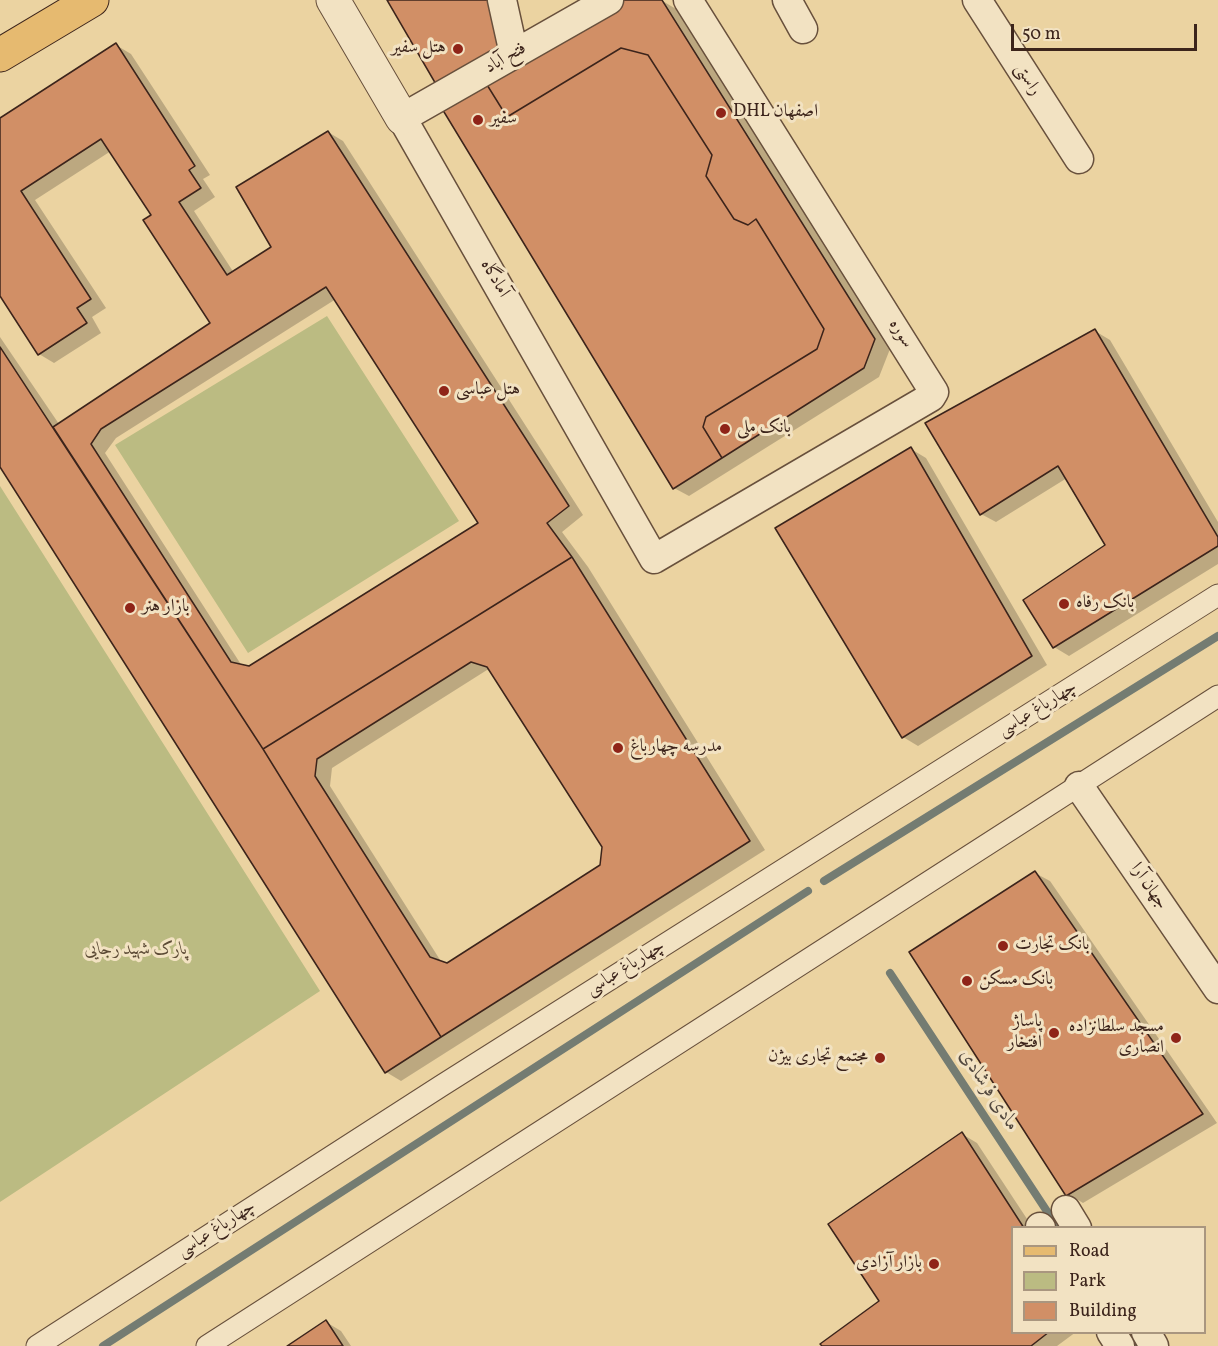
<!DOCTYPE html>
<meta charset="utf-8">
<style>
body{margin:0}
#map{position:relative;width:1218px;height:1346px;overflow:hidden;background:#ebd3a1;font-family:Vollkorn,serif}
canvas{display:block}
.legend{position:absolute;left:1011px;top:1226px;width:195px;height:108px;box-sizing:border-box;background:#f2e2c2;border:2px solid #a9967f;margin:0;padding:8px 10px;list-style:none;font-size:18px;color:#3c241b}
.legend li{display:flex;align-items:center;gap:12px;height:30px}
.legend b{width:30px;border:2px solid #a9967f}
.scale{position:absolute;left:1011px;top:24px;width:186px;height:27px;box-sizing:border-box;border:3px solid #3c241b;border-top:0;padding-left:8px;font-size:18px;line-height:21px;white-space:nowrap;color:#3c241b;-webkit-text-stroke:4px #f2e2c2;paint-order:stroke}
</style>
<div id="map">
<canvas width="1218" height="1346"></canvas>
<ul class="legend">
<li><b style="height:8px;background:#e6ba70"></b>Road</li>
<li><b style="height:16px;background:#bbbb82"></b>Park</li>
<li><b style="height:16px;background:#d18f66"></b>Building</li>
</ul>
<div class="scale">50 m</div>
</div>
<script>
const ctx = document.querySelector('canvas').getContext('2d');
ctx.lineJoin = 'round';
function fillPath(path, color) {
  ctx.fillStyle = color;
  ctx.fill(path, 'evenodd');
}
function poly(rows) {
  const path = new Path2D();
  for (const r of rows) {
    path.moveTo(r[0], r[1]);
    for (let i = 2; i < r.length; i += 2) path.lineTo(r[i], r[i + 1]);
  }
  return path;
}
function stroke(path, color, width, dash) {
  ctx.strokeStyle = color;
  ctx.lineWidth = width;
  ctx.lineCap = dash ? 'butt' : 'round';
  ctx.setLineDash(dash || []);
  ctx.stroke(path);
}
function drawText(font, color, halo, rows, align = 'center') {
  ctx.font = font + ' Vollkorn,Amiri,serif';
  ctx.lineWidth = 6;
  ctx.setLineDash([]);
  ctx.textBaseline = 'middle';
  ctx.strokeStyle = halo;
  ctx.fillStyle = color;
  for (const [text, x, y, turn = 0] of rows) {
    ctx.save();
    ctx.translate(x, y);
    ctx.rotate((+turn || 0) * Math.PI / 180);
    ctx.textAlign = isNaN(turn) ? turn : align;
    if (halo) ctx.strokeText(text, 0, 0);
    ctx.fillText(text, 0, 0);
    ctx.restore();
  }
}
fillPath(poly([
 [327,316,459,521,248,653,115,445],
 [0,486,320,991,0,1202]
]), '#bbbb82');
fillPath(poly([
 [389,0,520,51,661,0,676,9,890,349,879,377,689,496,674,488,462,95],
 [116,45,131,54,210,175,203,179,215,197,194,211,234,273,273,248,328,132,343,141,583,515,562,532,588,567,765,850,401,1081,386,1072,0,464,0,337,59,424,212,323,153,215,111,151,35,200,106,308,92,317,101,333,54,363,39,354,0,294,0,120],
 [336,299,480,523,250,668,242,666,105,453,116,438],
 [487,670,492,671,604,847,601,866,447,964,442,963,330,786,332,768],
 [1095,331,1110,340,1218,522,1218,564,1069,656,1054,647,1107,546,1067,478,996,522,981,514],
 [911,449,926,458,1047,665,918,746,903,737],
 [1035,873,1050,881,1217,1123,1083,1203,1068,1194],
 [962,1134,977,1143,1033,1228,1012,1228,1012,1332,1076,1332,1057,1346,824,1346,881,1301],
 [326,1322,341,1331,351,1346,289,1346]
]), '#0003');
stroke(poly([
 [824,881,1218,636],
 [890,973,1058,1228],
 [1128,1332,1137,1346],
 [103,1346,808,891]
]), '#747c72', 8);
const building = poly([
 [387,0,496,0,505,42,498,55,437,86,387,0],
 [613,0,662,0,875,339,864,368,722,458,703,427,706,417,817,349,824,329,756,219,748,225,734,219,706,176,712,155,648,55,621,48,507,117,484,80,613,0],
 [116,43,195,166,189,170,201,188,179,202,227,275,271,247,236,187,328,131,569,506,547,523,572,557,263,749,53,427,210,323,143,220,151,215,101,139,21,191,91,299,77,308,87,323,38,355,0,296,0,118,116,43],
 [326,287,478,523,249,666,231,662,91,444,101,429,326,287],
 [621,48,648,55,712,155,706,176,734,219,748,225,756,219,824,329,817,349,706,417,703,427,722,458,673,489,441,107,484,80,507,117,621,48],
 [1095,329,1218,537,1218,546,1053,648,1023,600,1105,545,1058,466,980,515,925,423,1095,329],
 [0,347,263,749,441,1037,385,1073,0,467,0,347],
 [911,447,1032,656,902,738,775,528,911,447],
 [572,557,750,841,441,1037,263,749,572,557],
 [471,662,487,667,602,847,600,865,447,963,430,957,315,776,317,759,471,662],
 [1035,871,1203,1114,1066,1196,909,952,1035,871],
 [962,1132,1024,1228,1012,1228,1012,1332,1049,1332,1031,1346,822,1346,820,1344,879,1301,828,1224,962,1132],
 [326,1320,343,1346,287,1346,326,1320]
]);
fillPath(building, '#d18f66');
stroke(building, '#3c241b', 1.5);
const pedestrian = poly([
 [37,1346,441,1086,1218,595],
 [207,1346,1218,696]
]);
const minor = poly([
 [502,0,514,54],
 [609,0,402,118,654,559,931,397,934,392,688,0],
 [787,0,803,29],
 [977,0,1079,159],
 [1079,786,1218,989],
 [1066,1210,1077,1228],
 [1040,1227,1041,1228],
 [1111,1332,1120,1346],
 [1146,1332,1154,1346]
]);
const tertiary = poly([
 [333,0,402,118]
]);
const primary = poly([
 [0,55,92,0]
]);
stroke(pedestrian, '#68503c', 23);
stroke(minor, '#68503c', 31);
stroke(tertiary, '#68503c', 35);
stroke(primary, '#3c241b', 35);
stroke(pedestrian, '#f2e2c2', 21);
stroke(minor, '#f2e2c2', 28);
stroke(tertiary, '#f2e2c2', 33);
stroke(primary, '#e6ba70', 33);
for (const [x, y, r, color] of [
 [458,49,6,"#8f2418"],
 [721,113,6,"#8f2418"],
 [478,120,6,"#8f2418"],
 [444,391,6,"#8f2418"],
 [725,429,6,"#8f2418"],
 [1064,604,6,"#8f2418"],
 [130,608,6,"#8f2418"],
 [618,748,6,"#8f2418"],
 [1003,946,6,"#8f2418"],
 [967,981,6,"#8f2418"],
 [1054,1033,6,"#8f2418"],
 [1176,1038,6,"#8f2418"],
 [880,1058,6,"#8f2418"],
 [934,1264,6,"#8f2418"]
]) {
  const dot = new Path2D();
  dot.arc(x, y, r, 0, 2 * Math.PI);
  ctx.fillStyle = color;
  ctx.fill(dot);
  stroke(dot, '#f2e2c2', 2);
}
drawText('18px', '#3c241b', '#f2e2c2', [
 ["هتل سفیر",446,49,"right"],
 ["DHL اصفهان",733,113],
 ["سفیر",490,120],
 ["هتل عباسی",456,391],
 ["بانک ملی",737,429],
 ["بانک رفاه",1076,604],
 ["بازار هنر",142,608],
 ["مدرسه چهارباغ",630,748],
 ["بانک تجارت",1015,946],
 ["بانک مسکن",979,981],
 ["پاساژ",1042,1023,"right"],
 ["افتخار",1042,1044,"right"],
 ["مسجد سلطانزاده",1164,1028,"right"],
 ["انصاری",1164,1049,"right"],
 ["مجتمع تجاری بیژن",868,1058,"right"],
 ["بازار آزادی",922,1264,"right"]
], 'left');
drawText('18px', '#3c241b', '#f2e2c2', [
 ["فتح آباد",506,59,-30],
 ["راستی",1027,80,58],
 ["آمادگاه",494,279,60],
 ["سوره",900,334,58],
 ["چهارباغ عباسی",1038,710,-32],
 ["جهان آرا",1148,887,56],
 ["چهارباغ عباسی",626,969,-32],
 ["چهارباغ عباسی",217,1230,-33]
]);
drawText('italic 18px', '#5c4a35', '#f2e2c2', [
 ["پارک شهید رجایی",136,951]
]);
drawText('italic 20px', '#53493f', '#f2e2c2', [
 ["مادی فرشادی",988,1091,57]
]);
</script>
